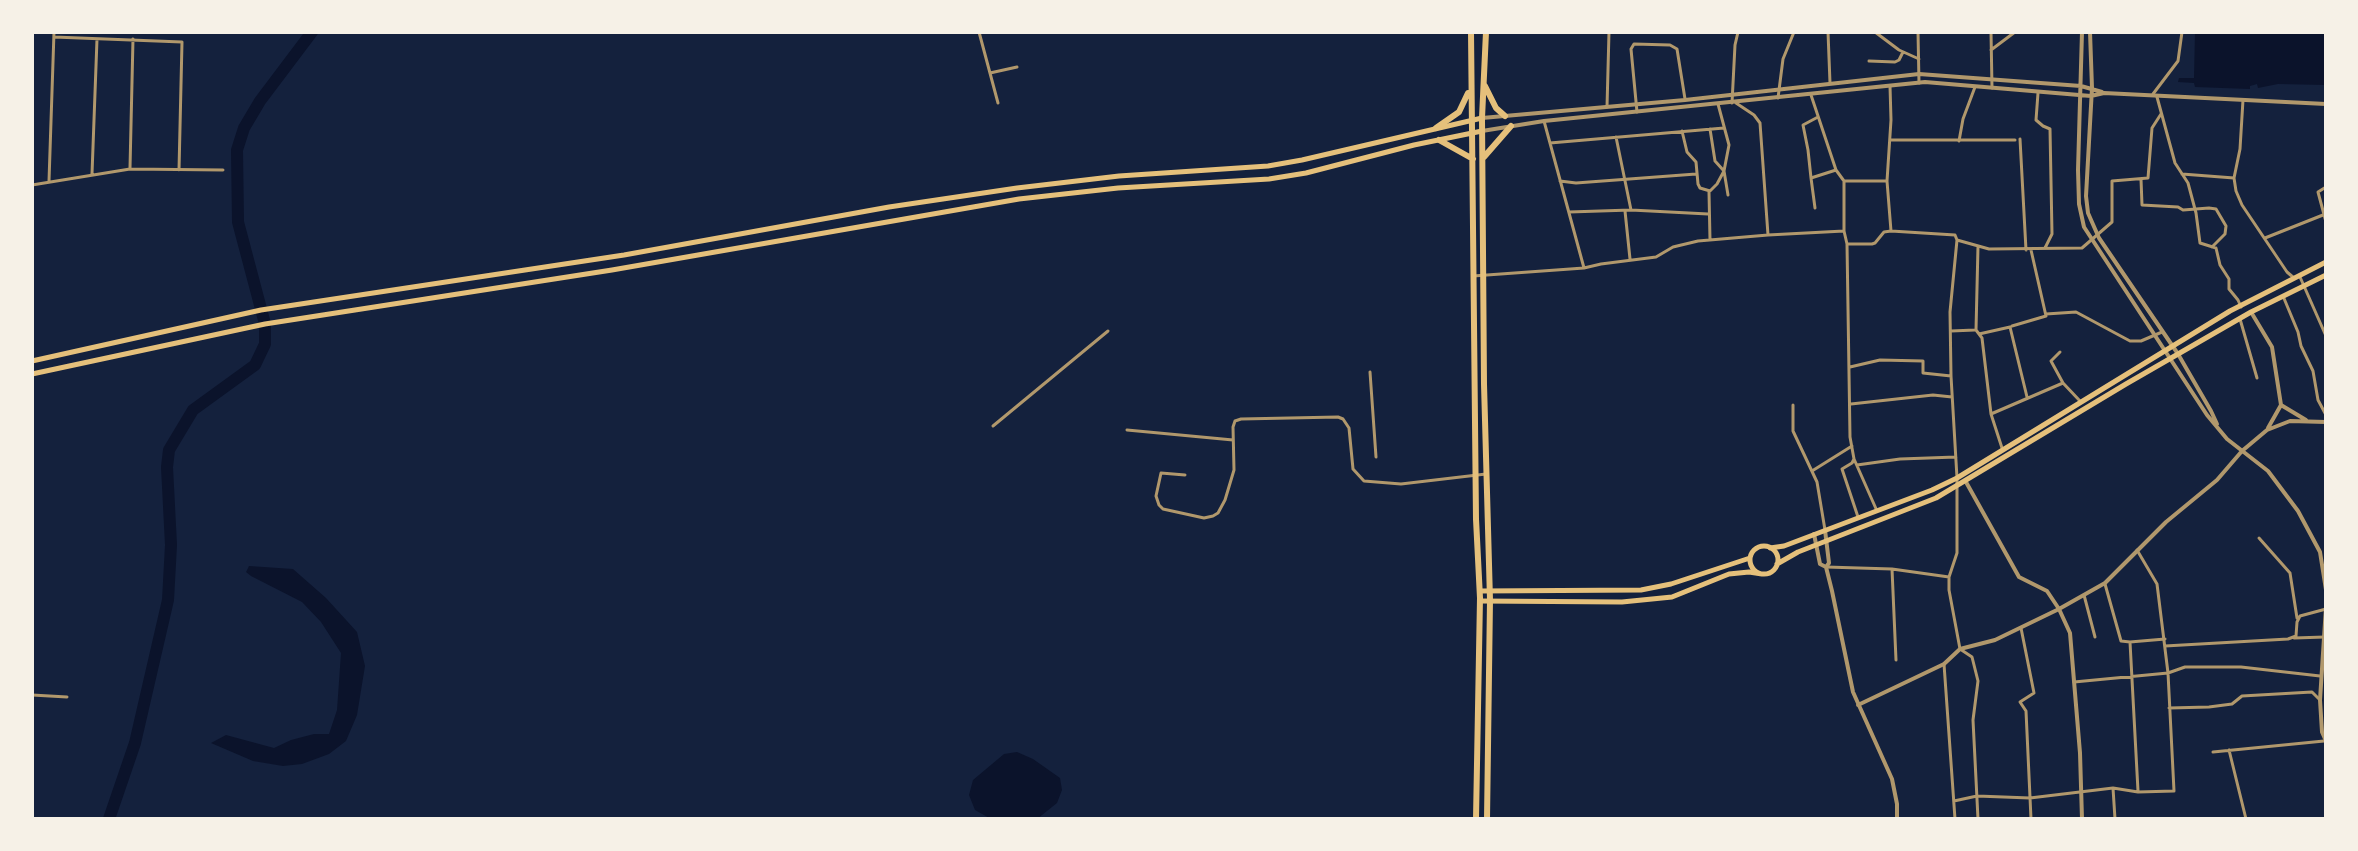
<!DOCTYPE html>
<style>
body{margin:0}
#map{position:relative;width:2358px;height:851px;overflow:hidden;background:#14213d;font-family:Cabin,sans-serif}
canvas{display:block}
.frame{position:absolute;inset:0;border:34px solid #f6f1e7;pointer-events:none}
</style>
<div id="map">
<canvas width="2358" height="851"></canvas>
<div class="frame"></div>
</div>
<script>
const ctx = document.querySelector('canvas').getContext('2d');
ctx.lineJoin = 'round';
function fillPath(path, color) {
  ctx.fillStyle = color;
  ctx.fill(path, 'evenodd');
}
function poly(rows) {
  const path = new Path2D();
  for (const r of rows) {
    if (r.length === 3) {
      path.moveTo(r[0] + r[2], r[1]);
      path.arc(r[0], r[1], r[2], 0, 2 * Math.PI);
      continue;
    }
    path.moveTo(r[0], r[1]);
    for (let i = 2; i < r.length; i += 2) path.lineTo(r[i], r[i + 1]);
  }
  return path;
}
function stroke(path, color, width, dash) {
  ctx.strokeStyle = color;
  ctx.lineWidth = width;
  ctx.lineCap = dash ? 'butt' : 'round';
  ctx.setLineDash(dash || []);
  ctx.stroke(path);
}
fillPath(poly([
 [2195,32,2326,32,2326,85,2278,84,2258,88,2257,84,2250,86,2250,89,2195,87,2194,83,2178,82,2179,78,2194,78],
 [249,566,293,569,326,598,357,632,365,666,357,715,346,741,329,754,302,764,283,766,253,761,211,743,226,735,274,748,291,740,314,734,329,734,337,710,341,653,321,622,302,602,251,576,246,572],
 [1017,752,1033,759,1060,778,1062,790,1057,803,1037,819,991,819,975,810,969,795,973,780,1004,754]
]), '#0b132b');
stroke(poly([
 [109,819,135,743,168,600,171,545,167,467,169,450,193,410,255,365,265,344,265,324,238,222,237,150,244,128,260,101,312,32]
]), '#0b132b', 12);
stroke(poly([
 [979,32,998,103],
 [1828,32,1830,83],
 [1875,32,1899,50,1919,59],
 [1918,32,1919,83],
 [1991,32,1992,88],
 [54,37,182,42,179,170],
 [1991,50,2015,32],
 [1869,61,1895,62,1899,60,1903,52],
 [990,73,1017,67],
 [2038,93,2036,120,2043,126,2050,129,2052,234,2045,248],
 [2153,94,2178,61,2182,32],
 [2157,97,2175,163,2188,183,2196,213,2200,243,2216,248,2220,265,2229,279,2229,289,2238,300,2241,307],
 [1778,98,1783,59,1794,32],
 [2243,100,2240,149,2234,178,2236,191,2242,205,2287,272,2294,278],
 [1732,103,1735,45,1738,32],
 [1736,103,1754,115,1760,123,1768,235],
 [1718,104,1729,145,1724,171,1728,195],
 [1607,107,1609,32],
 [1637,112,1631,49,1634,44,1670,45,1677,49,1685,99],
 [1682,131,1687,152,1696,162,1698,184,1700,188,1710,191,1717,184,1724,171,1715,161,1710,129],
 [1616,137,1631,210],
 [2020,139,2026,250],
 [1891,140,2015,140],
 [1959,141,1963,119,1975,87],
 [1550,143,1724,128],
 [130,168,133,39],
 [92,174,97,39],
 [2182,174,2234,178],
 [1811,178,1808,150,1803,125,1818,117],
 [2141,179,2142,205,2178,207,2183,210,2209,208,2216,209,2226,226,2225,234,2212,247],
 [49,181,54,32],
 [1560,181,1576,183,1696,174],
 [1844,181,1887,181,1891,120,1890,86],
 [32,185,130,169,223,170],
 [2326,187,2318,192,2326,222],
 [1709,192,1710,240],
 [1815,208,1811,178,1836,170],
 [1625,211,1630,259],
 [1569,212,1631,210,1708,214],
 [1844,231,1847,244,1872,244,1875,243,1884,232,1891,231,1887,181],
 [1891,231,1955,235,1957,240,1950,312,1951,376,1957,478,1957,553,1949,577,1949,590,1960,649,1972,657,1978,681,1973,720,1978,819],
 [2265,238,2323,215],
 [1957,240,1989,249,2082,248,2112,222,2112,181,2148,178,2152,128,2161,114],
 [1847,244,1850,437,1854,459,1877,511],
 [1978,246,1976,330,1982,338,1991,414,2063,383,2080,401],
 [1584,268,1601,264,1656,257,1673,247,1698,241,1768,235,1844,231,1844,181,1836,170,1811,95],
 [1473,276,1584,268,1544,121],
 [2300,277,2326,336],
 [2283,296,2298,332,2301,346,2313,371,2318,400,2326,415],
 [2046,314,2076,312,2130,341,2141,341,2162,332],
 [2240,319,2257,378],
 [2012,326,2046,316,2031,250],
 [1951,331,1975,330],
 [1979,334,2010,327,2027,397],
 [2060,352,2051,361,2063,383],
 [1850,367,1880,360,1923,361,1923,373,1951,376],
 [1370,372,1376,457],
 [1851,404,1933,395,1952,397],
 [1793,405,1793,431,1817,482,1825,530],
 [1991,414,2002,448],
 [993,426,1108,331],
 [1127,430,1233,440],
 [1854,459,1852,463,1842,469,1858,517],
 [1857,465,1900,459,1956,457],
 [1812,471,1852,446],
 [1185,475,1161,473,1156,496,1159,505,1163,509,1204,518,1213,516,1218,513,1225,500,1234,470,1233,427,1235,421,1241,419,1338,417,1343,419,1349,428,1353,469,1364,481,1401,484,1486,474],
 [2259,538,2290,573,2297,618],
 [1826,567,1892,569,1949,577],
 [1892,569,1896,660],
 [2105,584,2121,641,2130,642],
 [2084,595,2095,637],
 [2021,628,2034,693,2020,702,2026,711,2031,819],
 [2294,638,2325,637],
 [2165,646,2288,639,2296,636,2297,622,2300,616,2326,609],
 [1944,664,1955,819],
 [2074,682,2168,673,2185,667,2241,667,2320,676],
 [32,695,67,697],
 [2169,708,2209,707,2232,704,2242,696,2312,692,2320,700],
 [2229,750,2246,819],
 [2213,752,2324,741],
 [2113,788,2115,819],
 [2138,791,2130,642,2165,639],
 [1954,801,1977,796,2030,798,2113,788,2138,792,2174,791,2168,673,2157,584,2137,550]
]), '#b1986c', 3);
stroke(poly([
 [2082,32,2078,170,2079,204,2084,227,2207,415,2227,439,2268,471,2298,511,2320,552,2326,590],
 [2090,32,2092,88,2086,196,2088,213,2099,238,2178,354,2211,411,2217,424],
 [1482,118,1685,100,1919,74,2081,86,2102,92],
 [1482,131,1544,121,1925,82,2091,96,2104,93,2326,104],
 [2251,312,2272,347,2281,405,2268,428],
 [2281,405,2306,420],
 [1966,482,2019,577,2047,591,2059,609,2070,633,2080,753,2082,819],
 [1825,530,1829,563,1826,567],
 [1814,534,1820,564,1826,567,1832,591,1853,692,1892,779,1897,804,1897,819],
 [2326,607,2320,700,2322,732,2326,741],
 [1858,705,1944,664,1960,649,1995,640,2059,609,2105,583,2166,522,2217,480,2242,451,2267,430,2290,421,2326,422]
]), '#b1986c', 4);
stroke(poly([
 [1764,560,14],
 [1770,548,1784,546,1932,490,1957,478,2230,311,2326,262],
 [1777,564,1798,552,1936,498,2126,384,2251,312,2326,275],
 [1480,591,1641,590,1671,584,1750,558],
 [1480,601,1622,602,1672,597,1729,574,1749,572,1762,574]
]), '#e5c07b', 5);
stroke(poly([
 [32,361,261,310,624,255,889,207,1017,188,1119,176,1268,166,1302,160,1482,118],
 [32,374,265,324,612,270,1019,199,1118,188,1269,179,1306,173,1414,145,1482,131]
]), '#e5c07b', 5);
stroke(poly([
 [1471,32,1476,519,1480,598,1476,819],
 [1486,32,1482,118,1484,384,1490,600,1487,819],
 [1485,86,1496,108,1505,116],
 [1436,128,1459,112,1468,93],
 [1439,140,1473,159],
 [1484,157,1511,126]
]), '#e5c07b', 6);
</script>
